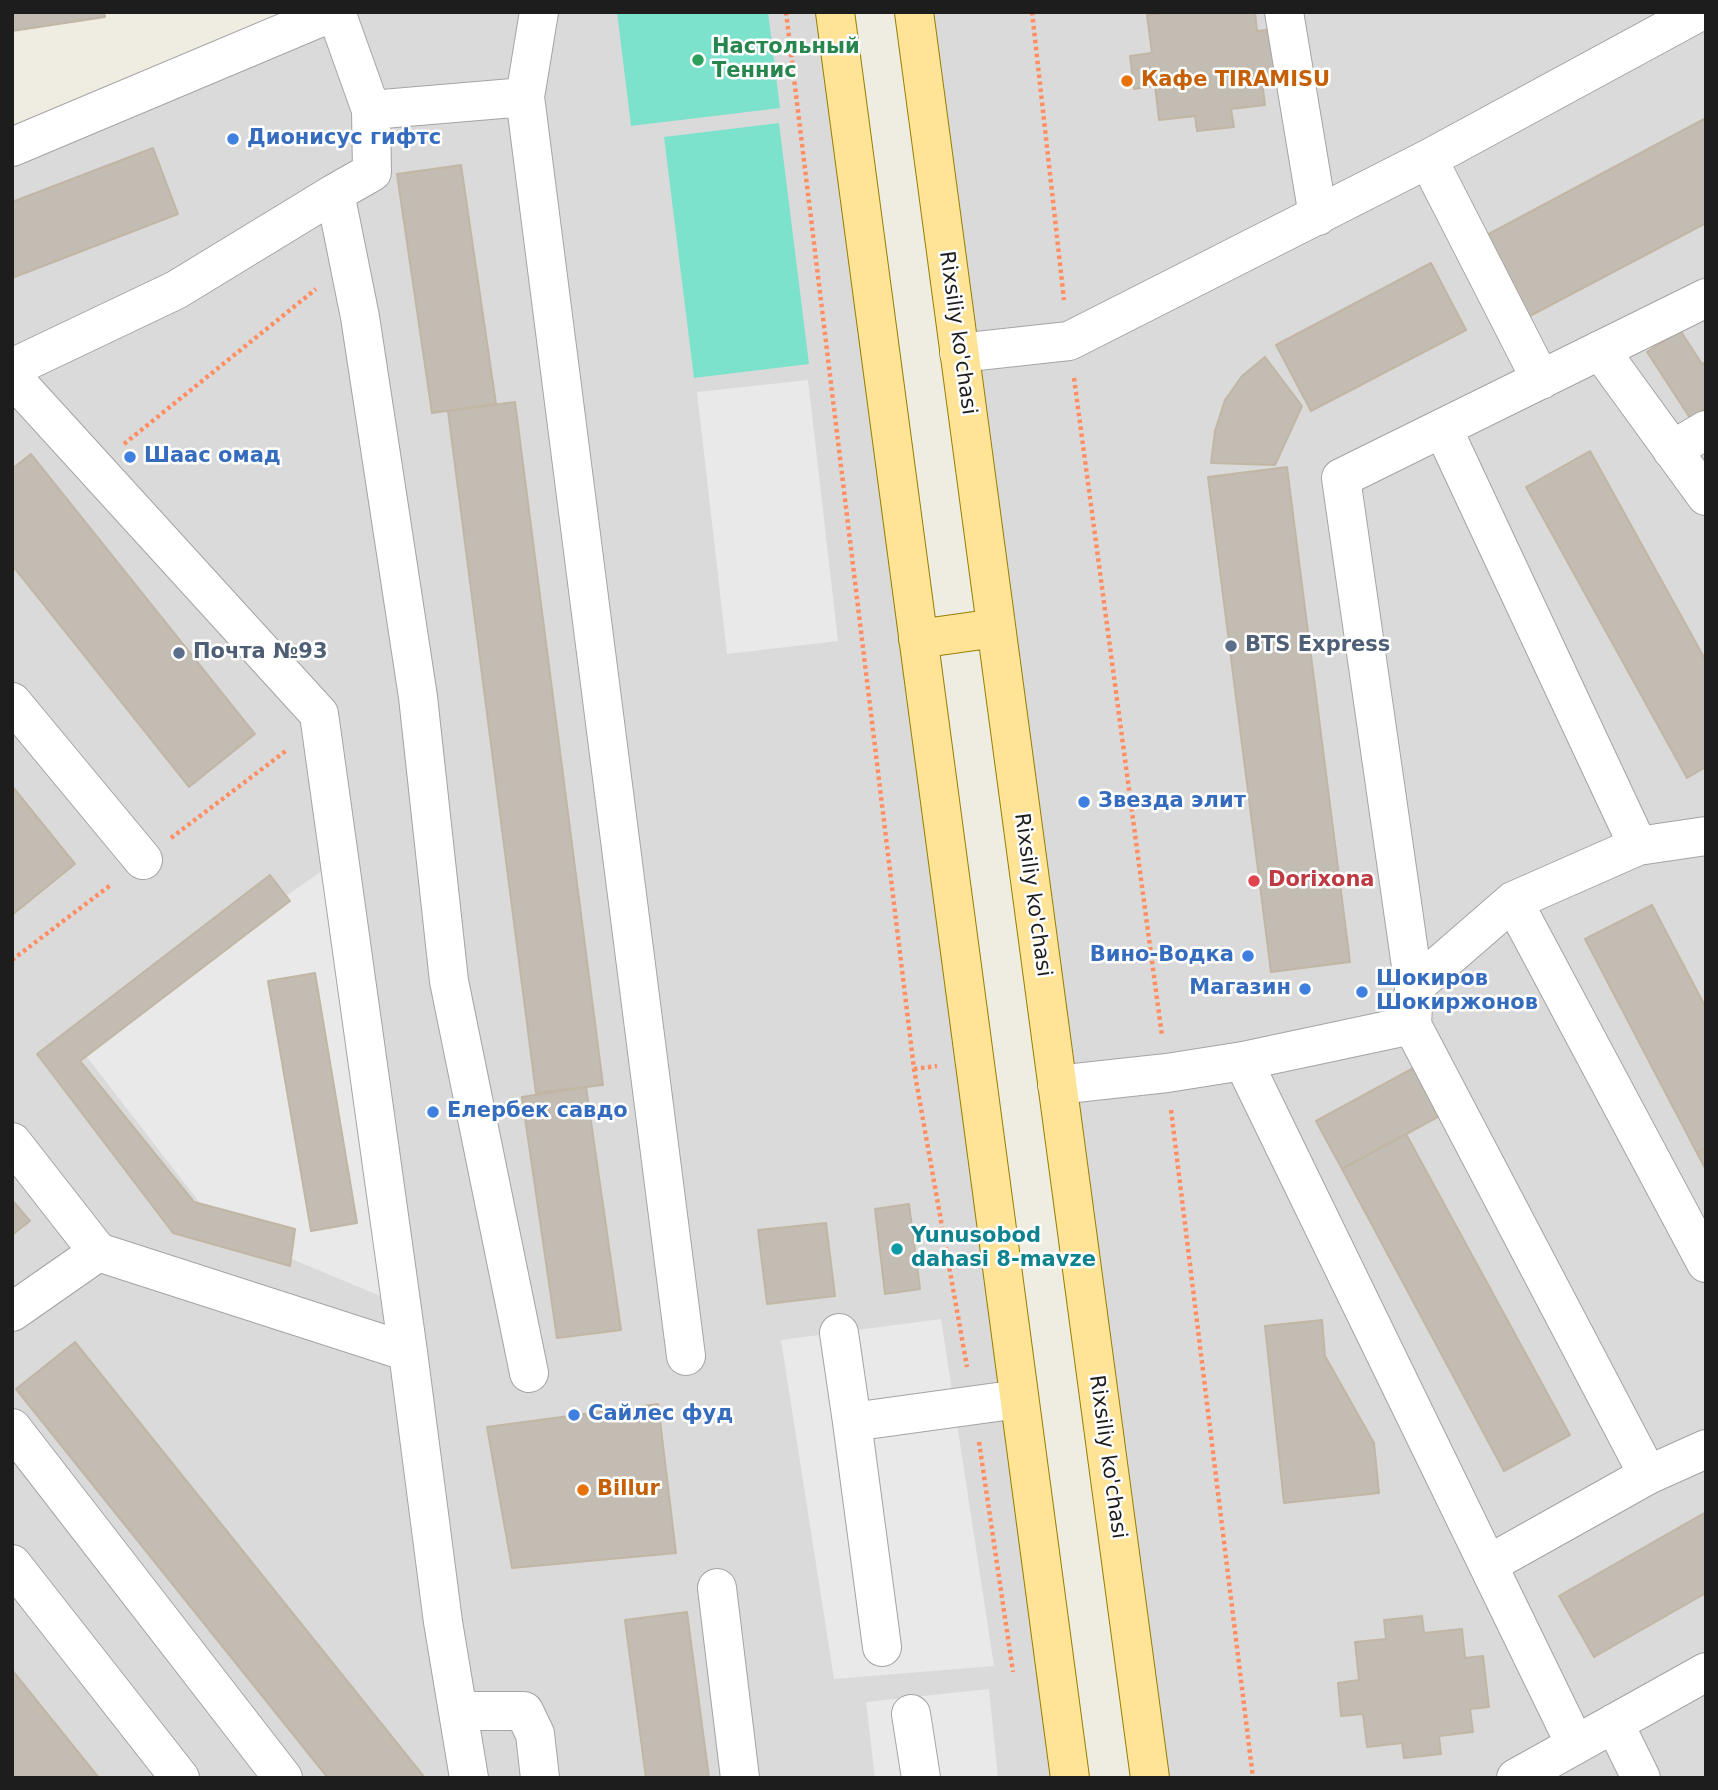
<!DOCTYPE html>
<meta charset="utf-8">
<style>
body{margin:0}
#map{position:relative;width:1718px;height:1790px;overflow:hidden;background:#efede2;font-family:"DejaVu Sans",sans-serif}
canvas{display:block}
.frame{position:absolute;inset:0;border:14px solid #1d1d1d;pointer-events:none}
</style>
<div id="map">
<canvas width="1718" height="1790"></canvas>
<div class="frame"></div>
</div>
<script>
const ctx = document.querySelector('canvas').getContext('2d');
ctx.lineJoin = 'round';
function fillPath(path, color) {
  ctx.fillStyle = color;
  ctx.fill(path, 'evenodd');
}
function poly(rows) {
  const path = new Path2D();
  for (const r of rows) {
    path.moveTo(r[0], r[1]);
    for (let i = 2; i < r.length; i += 2) path.lineTo(r[i], r[i + 1]);
  }
  return path;
}
function stroke(path, color, width, dash) {
  ctx.strokeStyle = color;
  ctx.lineWidth = width;
  ctx.lineCap = dash ? 'butt' : 'round';
  ctx.setLineDash(dash || []);
  ctx.stroke(path);
}
function drawText(font, color, halo, rows, align = 'center') {
  ctx.font = font + ' "DejaVu Sans",sans-serif';
  ctx.lineWidth = 5;
  ctx.setLineDash([]);
  ctx.textBaseline = 'middle';
  ctx.strokeStyle = halo;
  ctx.fillStyle = color;
  for (const [text, x, y, turn = 0] of rows) {
    ctx.save();
    ctx.translate(x, y);
    ctx.rotate((+turn || 0) * Math.PI / 180);
    ctx.textAlign = isNaN(turn) ? turn : align;
    if (halo) ctx.strokeText(text, 0, 0);
    ctx.fillText(text, 0, 0);
    ctx.restore();
  }
}
fillPath(poly([
 [333,12,835,12,1070,1778,12,1778,12,147],
 [914,12,1706,12,1706,1778,1150,1778]
]), '#dbdada');
fillPath(poly([
 [617,12,768,12,780,108,631,126],
 [779,123,809,364,694,378,664,137]
]), '#7ce2cc');
fillPath(poly([
 [808,380,838,641,727,654,697,392],
 [336,861,397,1303,220,1229,76,1043],
 [941,1319,994,1666,834,1679,781,1340],
 [989,1689,998,1778,875,1778,866,1702]
]), '#e9e9e9');
const building = poly([
 [12,12,104,12,105,17,12,31,12,12],
 [1171,12,1255,12,1257,31,1275,29,1281,80,1262,82,1265,105,1231,109,1234,127,1197,131,1195,116,1159,120,1155,86,1134,89,1130,56,1152,53,1147,15,1171,12],
 [1706,118,1706,223,1528,317,1485,236,1706,118],
 [153,148,178,214,12,278,12,202,153,148],
 [461,165,496,404,432,413,397,174,461,165],
 [1431,263,1466,330,1311,411,1276,345,1431,263],
 [1680,330,1702,364,1706,362,1706,408,1690,418,1647,352,1680,330],
 [1265,357,1302,406,1275,465,1211,463,1215,431,1225,400,1242,376,1265,357],
 [515,402,603,1085,536,1093,448,411,515,402],
 [1590,451,1706,661,1706,767,1687,778,1526,487,1590,451],
 [31,454,255,734,189,787,12,565,12,469,31,454],
 [1287,467,1350,962,1271,972,1208,477,1287,467],
 [12,786,75,864,12,915,12,786],
 [270,875,290,901,80,1061,194,1202,295,1229,290,1266,173,1233,37,1054,270,875],
 [1652,905,1706,1008,1706,1148,1697,1153,1585,939,1652,905],
 [315,973,357,1223,311,1231,268,981,315,973],
 [1419,1065,1445,1113,1342,1169,1316,1121,1419,1065],
 [586,1087,621,1330,557,1338,522,1097,586,1087],
 [1406,1134,1570,1435,1504,1471,1342,1169,1406,1134],
 [1706,1148,1706,1170,1697,1153,1706,1148],
 [12,1200,30,1221,12,1235,12,1200],
 [909,1204,920,1289,885,1294,875,1209,909,1204],
 [826,1223,835,1296,767,1304,758,1230,826,1223],
 [1322,1320,1325,1356,1374,1443,1379,1493,1284,1503,1265,1326,1322,1320],
 [75,1342,425,1778,328,1778,16,1389,75,1342],
 [658,1404,676,1553,512,1568,487,1427,658,1404],
 [1706,1512,1706,1593,1594,1657,1559,1596,1706,1512],
 [687,1612,709,1778,646,1778,625,1620,687,1612],
 [1422,1616,1424,1633,1462,1629,1465,1658,1483,1656,1489,1707,1470,1709,1473,1732,1439,1736,1441,1754,1404,1758,1402,1743,1367,1747,1363,1714,1341,1716,1338,1683,1359,1680,1355,1642,1386,1639,1384,1620,1422,1616],
 [12,1670,99,1778,12,1778,12,1670]
]);
fillPath(building, '#c3bcb2');
stroke(building, '#c1b6a4', 2);
const minor = poly([
 [336,12,371,110,372,172,335,193,360,317,418,697,449,981,529,1373],
 [1284,12,1318,216],
 [525,97,539,12],
 [371,110,525,97,686,1356],
 [12,147,333,12],
 [1428,159,1541,380],
 [1600,350,1706,496],
 [959,353,1069,341,1428,159,1699,12],
 [12,368,176,290,335,193],
 [12,377,319,714,408,1352,443,1622,469,1778],
 [1443,429,1638,846,1706,836],
 [1672,450,1706,430],
 [12,702,143,860],
 [1513,901,1706,1263],
 [1414,987,1513,901,1638,846],
 [1412,1025,1648,1475,1706,1449],
 [1243,1061,1575,1744],
 [1057,1085,1167,1073,1243,1061,1412,1025,1414,987,1341,478,1706,298],
 [12,1142,98,1252],
 [12,1312,98,1252,408,1352],
 [839,1333,852,1422],
 [12,1428,283,1778],
 [12,1564,180,1778],
 [1489,1564,1648,1475],
 [717,1588,740,1778],
 [882,1647,852,1422,1019,1399],
 [458,1711,524,1711,535,1734,540,1778],
 [911,1714,921,1778],
 [1614,1723,1641,1778],
 [1516,1778,1706,1672]
]);
const major = poly([
 [835,12,1070,1778],
 [914,12,1150,1778],
 [918,639,996,628]
]);
stroke(minor, '#a4a4a4', 40);
stroke(major, '#967f00', 40);
stroke(poly([
 [786,12,914,1069,967,1367],
 [1032,12,1064,300],
 [1074,378,1162,1036],
 [124,444,316,289],
 [171,838,287,750],
 [12,960,112,884],
 [914,1069,937,1066],
 [1171,1110,1253,1778],
 [979,1442,1013,1672]
]), '#ff8e63', 4.5, [3.5, 3.5]);
stroke(minor, '#fff', 38);
stroke(major, '#ffe497', 38);
for (const [x, y, r, color] of [
 [698,60,7,"#2e9e5b"],
 [1127,81,7,"#e8710a"],
 [233,139,7,"#3f7fe0"],
 [130,457,7,"#3f7fe0"],
 [1231,646,7,"#5c6f8a"],
 [179,653,7,"#5c6f8a"],
 [1084,802,7,"#3f7fe0"],
 [1254,881,7,"#e0444e"],
 [1248,956,7,"#3f7fe0"],
 [1305,989,7,"#3f7fe0"],
 [1362,992,7,"#3f7fe0"],
 [433,1112,7,"#3f7fe0"],
 [897,1249,7,"#0f9aa8"],
 [574,1415,7,"#3f7fe0"],
 [583,1490,7,"#e8710a"]
]) {
  const dot = new Path2D();
  dot.arc(x, y, r, 0, 2 * Math.PI);
  ctx.fillStyle = color;
  ctx.fill(dot);
  stroke(dot, '#fff', 2.5);
}
drawText('bold 21px', '#27864d', '#fff', [
 ["Настольный",712,48],
 ["Теннис",712,72]
], 'left');
drawText('bold 21px', '#c56008', '#fff', [
 ["Кафе TIRAMISU",1141,81],
 ["Billur",597,1490]
], 'left');
drawText('bold 21px', '#366cbe', '#fff', [
 ["Дионисус гифтс",247,139],
 ["Шаас омад",144,457],
 ["Звезда элит",1098,802],
 ["Вино-Водка",1234,956,"right"],
 ["Шокиров",1376,980],
 ["Шокиржонов",1376,1004],
 ["Магазин",1291,989,"right"],
 ["Елербек савдо",447,1112],
 ["Сайлес фуд",588,1415]
], 'left');
drawText('21px', '#1d1d1d', '#fff', [
 ["Rixsiliy ko'chasi",957,333,82],
 ["Rixsiliy ko'chasi",1032,895,82],
 ["Rixsiliy ko'chasi",1107,1457,82]
]);
drawText('bold 21px', '#4e5e75', '#fff', [
 ["BTS Express",1245,646],
 ["Почта №93",193,653]
], 'left');
drawText('bold 21px', '#be3a42', '#fff', [
 ["Dorixona",1268,881]
], 'left');
drawText('bold 21px', '#0d838f', '#fff', [
 ["Yunusobod",911,1237],
 ["dahasi 8-mavze",911,1261]
], 'left');
</script>
